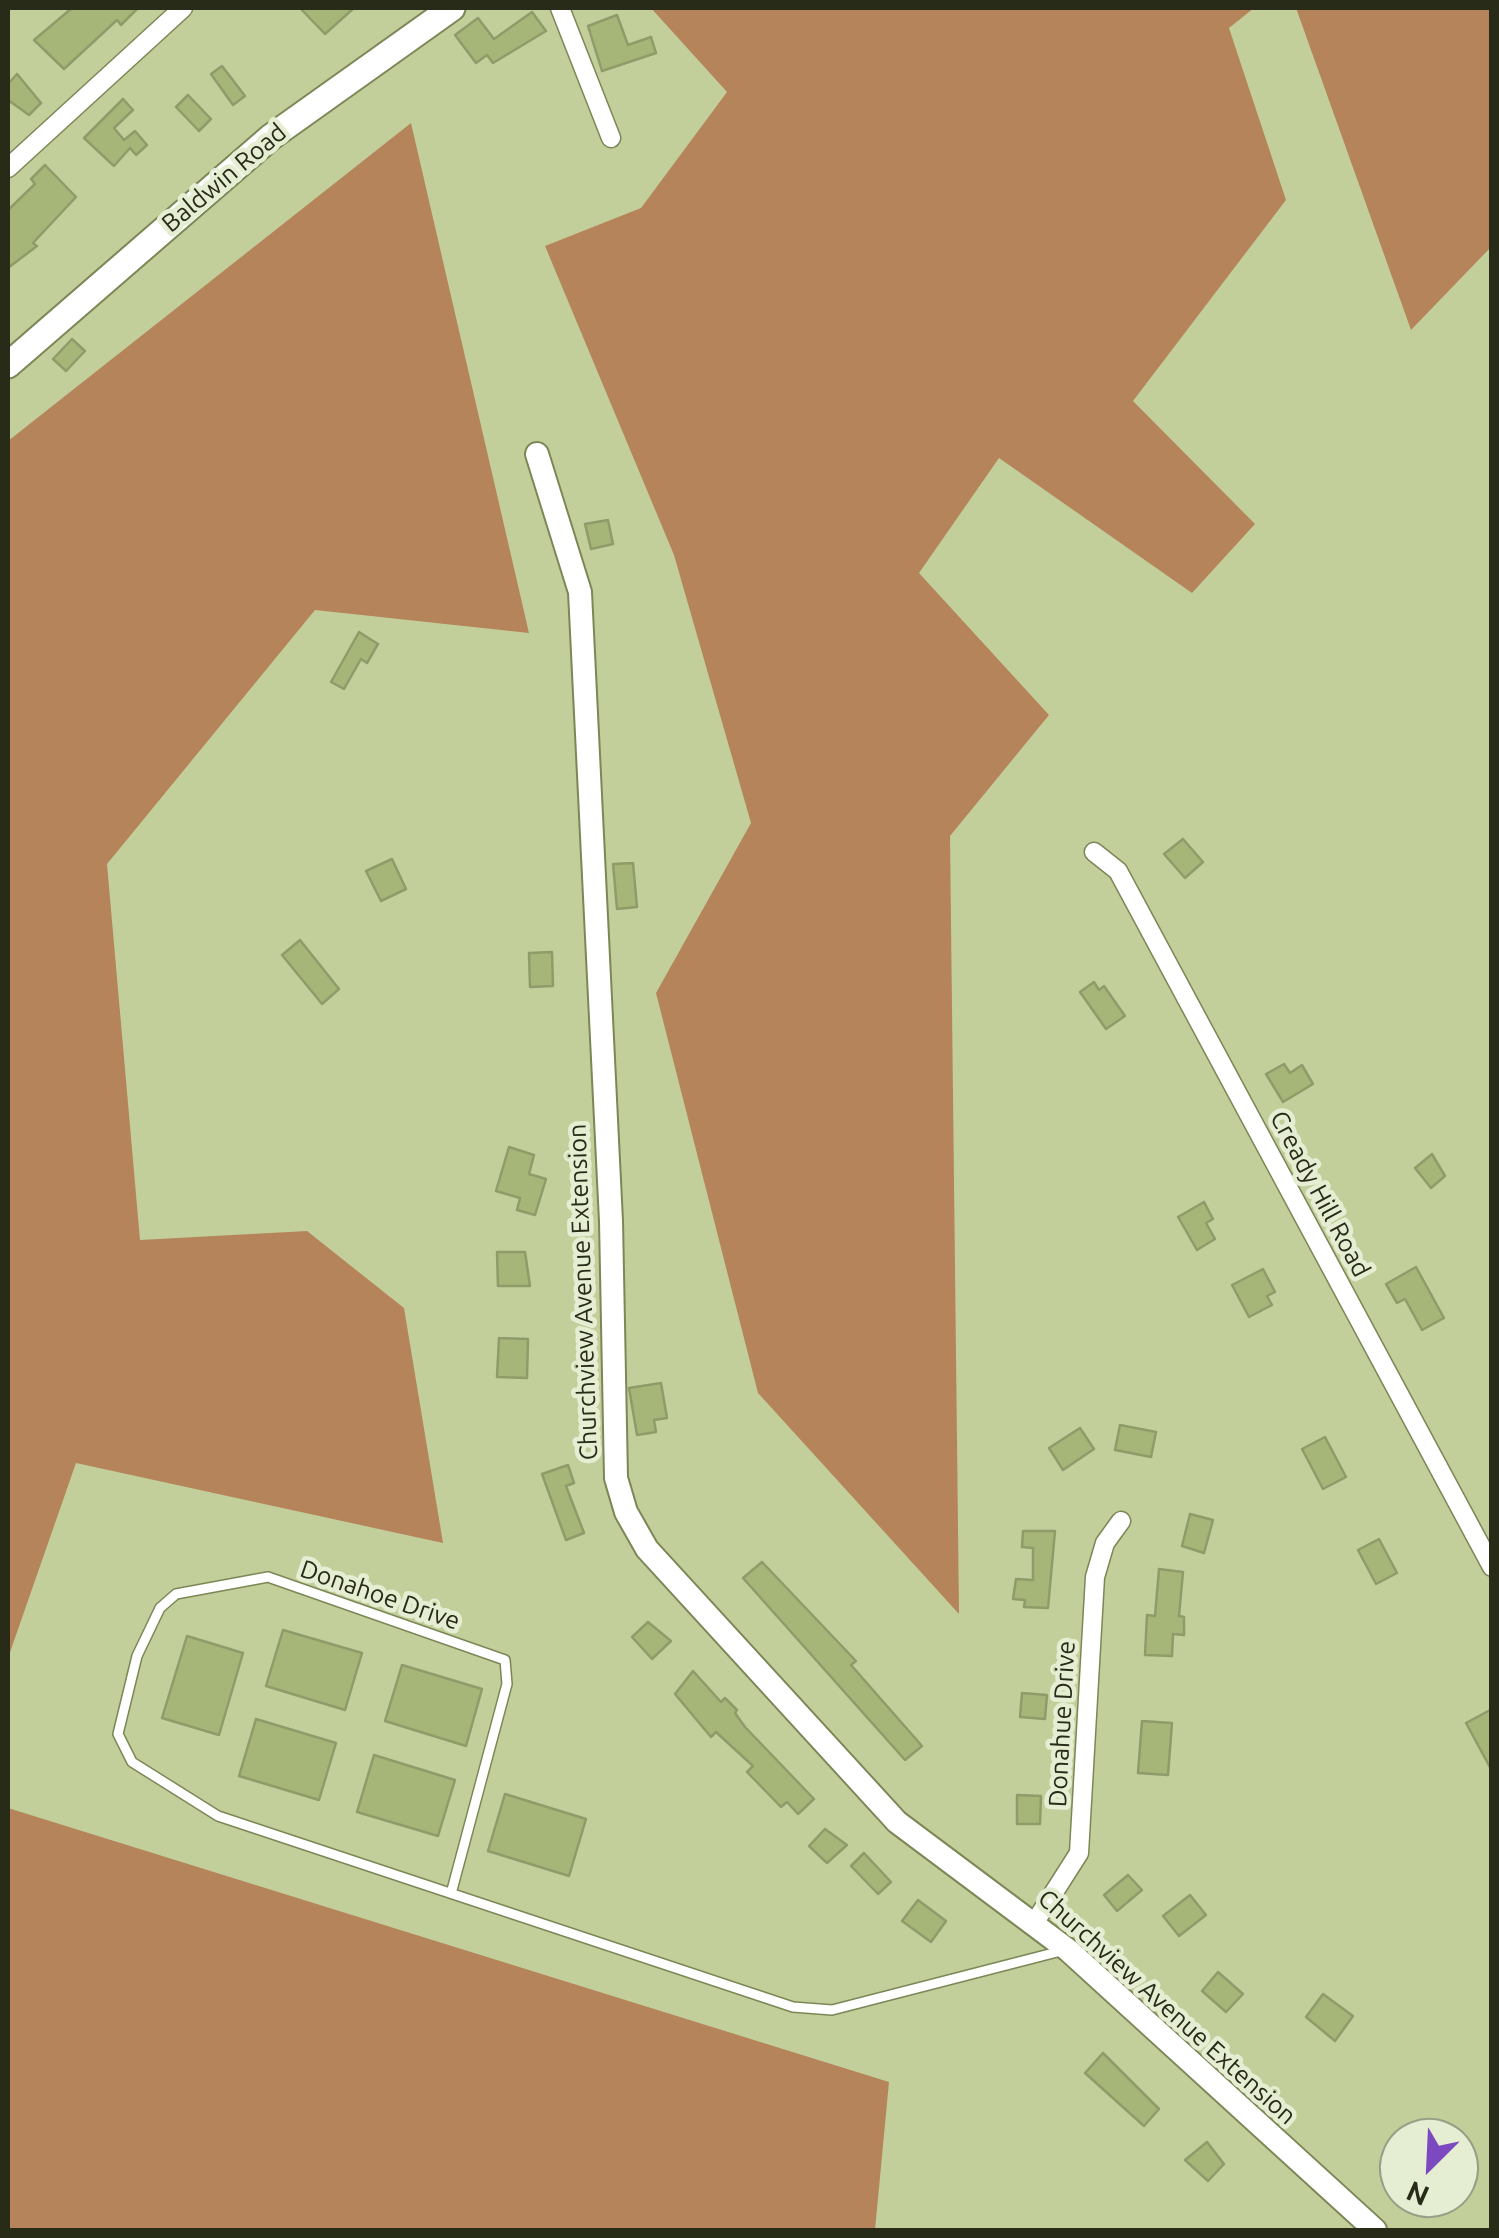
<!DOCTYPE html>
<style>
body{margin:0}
#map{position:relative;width:1499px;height:2238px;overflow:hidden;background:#c2cf9b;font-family:Ubuntu,sans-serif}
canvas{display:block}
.frame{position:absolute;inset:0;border:10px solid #272b17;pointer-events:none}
.north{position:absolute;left:1379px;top:2118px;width:100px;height:100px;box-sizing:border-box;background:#e5edd2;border:2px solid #999f87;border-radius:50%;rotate:204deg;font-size:28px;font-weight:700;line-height:40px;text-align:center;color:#272b17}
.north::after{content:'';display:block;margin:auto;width:35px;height:45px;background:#7c49c1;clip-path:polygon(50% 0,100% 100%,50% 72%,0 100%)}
</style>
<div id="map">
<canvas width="1499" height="2238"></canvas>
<div class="frame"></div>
<div class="north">N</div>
</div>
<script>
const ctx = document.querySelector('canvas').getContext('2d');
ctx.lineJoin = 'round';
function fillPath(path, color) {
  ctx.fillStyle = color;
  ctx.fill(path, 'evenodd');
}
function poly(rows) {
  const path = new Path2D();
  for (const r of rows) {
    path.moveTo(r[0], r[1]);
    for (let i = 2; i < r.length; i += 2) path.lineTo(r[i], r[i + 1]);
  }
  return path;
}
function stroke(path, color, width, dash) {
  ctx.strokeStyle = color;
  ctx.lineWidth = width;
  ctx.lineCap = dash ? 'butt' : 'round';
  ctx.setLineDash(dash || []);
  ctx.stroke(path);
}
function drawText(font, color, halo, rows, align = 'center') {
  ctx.font = font + ' Ubuntu,sans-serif';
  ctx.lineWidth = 9;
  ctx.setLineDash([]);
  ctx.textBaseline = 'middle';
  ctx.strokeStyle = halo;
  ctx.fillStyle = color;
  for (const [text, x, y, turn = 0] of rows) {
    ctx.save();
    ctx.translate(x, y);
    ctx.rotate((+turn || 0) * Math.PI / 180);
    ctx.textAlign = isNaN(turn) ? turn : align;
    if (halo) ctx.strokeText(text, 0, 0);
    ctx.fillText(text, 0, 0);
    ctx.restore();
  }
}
fillPath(poly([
 [651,8,1254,8,1229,28,1286,200,1133,401,1255,524,1192,593,999,458,919,573,1049,715,950,836,959,1614,758,1393,656,993,751,823,674,555,545,246,641,208,727,92],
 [1296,8,1491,8,1491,247,1411,330],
 [411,123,529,633,315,610,107,864,140,1240,307,1231,404,1308,443,1543,76,1463,8,1658,8,441],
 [8,1808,889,2082,875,2230,8,2230]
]), '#b6845b');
const building = poly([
 [72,8,138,8,121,25,117,20,64,69,34,40,72,8],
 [300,8,354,8,325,34,300,8],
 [532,12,546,31,493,63,487,55,476,63,455,35,478,18,494,39,532,12],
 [617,15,628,45,651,37,656,53,602,71,588,26,617,15],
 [222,66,245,96,233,105,211,74,222,66],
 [17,74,41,103,29,115,8,100,8,84,17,74],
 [188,95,211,119,199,131,176,107,188,95],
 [123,99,133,110,114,128,124,140,135,131,147,145,136,155,130,148,114,166,84,138,123,99],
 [45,165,76,197,33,243,37,246,8,268,8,210,35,184,31,179,45,165],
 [72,339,85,351,66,371,53,359,72,339],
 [608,520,613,544,591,549,585,524,608,520],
 [359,632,378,644,367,663,361,659,344,689,331,682,359,632],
 [1183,839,1203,862,1185,878,1164,854,1183,839],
 [392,859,406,889,381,901,366,871,392,859],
 [633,863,637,907,617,909,613,864,633,863],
 [300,940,339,989,322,1004,282,955,300,940],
 [552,952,553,986,530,987,529,953,552,952],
 [1094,982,1099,990,1104,986,1125,1016,1106,1029,1080,992,1094,982],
 [1284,1064,1290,1073,1302,1065,1313,1084,1283,1102,1266,1074,1284,1064],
 [509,1147,534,1155,529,1174,546,1179,535,1215,517,1210,520,1198,496,1191,509,1147],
 [1432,1154,1445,1176,1431,1188,1415,1168,1432,1154],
 [1204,1202,1213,1219,1206,1223,1215,1239,1197,1250,1178,1217,1204,1202],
 [497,1252,525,1252,530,1286,498,1286,497,1252],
 [1416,1267,1444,1318,1422,1330,1405,1299,1397,1303,1386,1284,1416,1267],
 [1263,1269,1275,1292,1267,1296,1272,1305,1249,1317,1232,1285,1263,1269],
 [499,1338,528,1339,527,1378,497,1377,499,1338],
 [661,1383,667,1418,654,1420,656,1432,637,1435,629,1388,661,1383],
 [1120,1425,1156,1432,1151,1457,1115,1450,1120,1425],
 [1080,1428,1094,1449,1063,1470,1049,1448,1080,1428],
 [1325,1437,1346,1477,1323,1489,1302,1449,1325,1437],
 [568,1465,574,1483,566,1486,584,1533,566,1540,542,1474,568,1465],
 [1190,1514,1213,1520,1204,1553,1182,1546,1190,1514],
 [1023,1531,1055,1531,1048,1608,1024,1607,1025,1600,1013,1599,1016,1579,1033,1580,1033,1548,1022,1547,1023,1531],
 [1379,1539,1397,1573,1376,1584,1358,1550,1379,1539],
 [762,1562,856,1661,851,1665,922,1746,905,1760,743,1578,762,1562],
 [1159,1569,1183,1572,1179,1616,1184,1617,1184,1635,1173,1634,1172,1656,1145,1655,1147,1615,1155,1616,1159,1569],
 [648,1622,671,1641,652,1659,632,1637,648,1622],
 [283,1630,362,1653,345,1710,266,1686,283,1630],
 [187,1636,243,1653,219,1735,162,1718,187,1636],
 [402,1665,482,1689,466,1746,385,1721,402,1665],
 [693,1671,721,1702,725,1698,737,1710,735,1713,745,1727,814,1799,798,1814,787,1802,781,1807,747,1772,753,1766,716,1732,711,1737,675,1694,693,1671],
 [1022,1693,1047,1695,1045,1719,1020,1717,1022,1693],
 [1492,1709,1492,1771,1466,1723,1492,1709],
 [256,1719,336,1743,319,1800,239,1776,256,1719],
 [1142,1721,1172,1723,1168,1775,1138,1773,1142,1721],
 [374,1755,455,1780,438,1836,357,1812,374,1755],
 [505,1794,586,1819,569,1876,488,1851,505,1794],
 [1017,1795,1041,1796,1040,1824,1017,1824,1017,1795],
 [825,1829,847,1845,827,1863,809,1846,825,1829],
 [864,1853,891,1882,878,1894,851,1866,864,1853],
 [1128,1875,1142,1890,1117,1911,1104,1895,1128,1875],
 [1190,1895,1206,1915,1179,1936,1163,1916,1190,1895],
 [918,1900,946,1921,931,1942,902,1921,918,1900],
 [1218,1972,1243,1994,1226,2012,1202,1991,1218,1972],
 [1323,1994,1353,2016,1335,2041,1306,2017,1323,1994],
 [1103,2053,1159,2109,1144,2126,1085,2073,1103,2053],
 [1207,2142,1224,2164,1208,2181,1185,2160,1207,2142]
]);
fillPath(building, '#a6b578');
stroke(building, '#8f9c6a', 2.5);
const service = poly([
 [452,1890,507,1684,505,1660,268,1577,176,1594,160,1608,137,1656,118,1734,132,1762,218,1816,793,2007,832,2010,1065,1950]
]);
const minor = poly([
 [560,8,611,138],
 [8,168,183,8],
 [1094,852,1118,871,1492,1567],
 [1035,1922,1079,1853,1095,1577,1105,1543,1121,1521]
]);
const tertiary = poly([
 [537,454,580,592,611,1221,616,1478,626,1512,647,1549,897,1822,1068,1950,1375,2230]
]);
const secondary = poly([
 [8,365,271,137,452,8]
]);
stroke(service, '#7b8756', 12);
stroke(minor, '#7b8756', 21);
stroke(tertiary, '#7b8756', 26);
stroke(secondary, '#7b8756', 29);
stroke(service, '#fff', 9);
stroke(minor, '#fff', 18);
stroke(tertiary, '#fff', 22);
stroke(secondary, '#fff', 25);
drawText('25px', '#272b17', '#e5edd2', [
 ["Baldwin Road",224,178,-40],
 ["Cready Hill Road",1320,1194,62],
 ["Churchview Avenue Extension",583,1292,-92],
 ["Donahoe Drive",380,1595,19],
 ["Donahue Drive",1062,1724,-87],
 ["Churchview Avenue Extension",1167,2007,42]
]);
</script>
